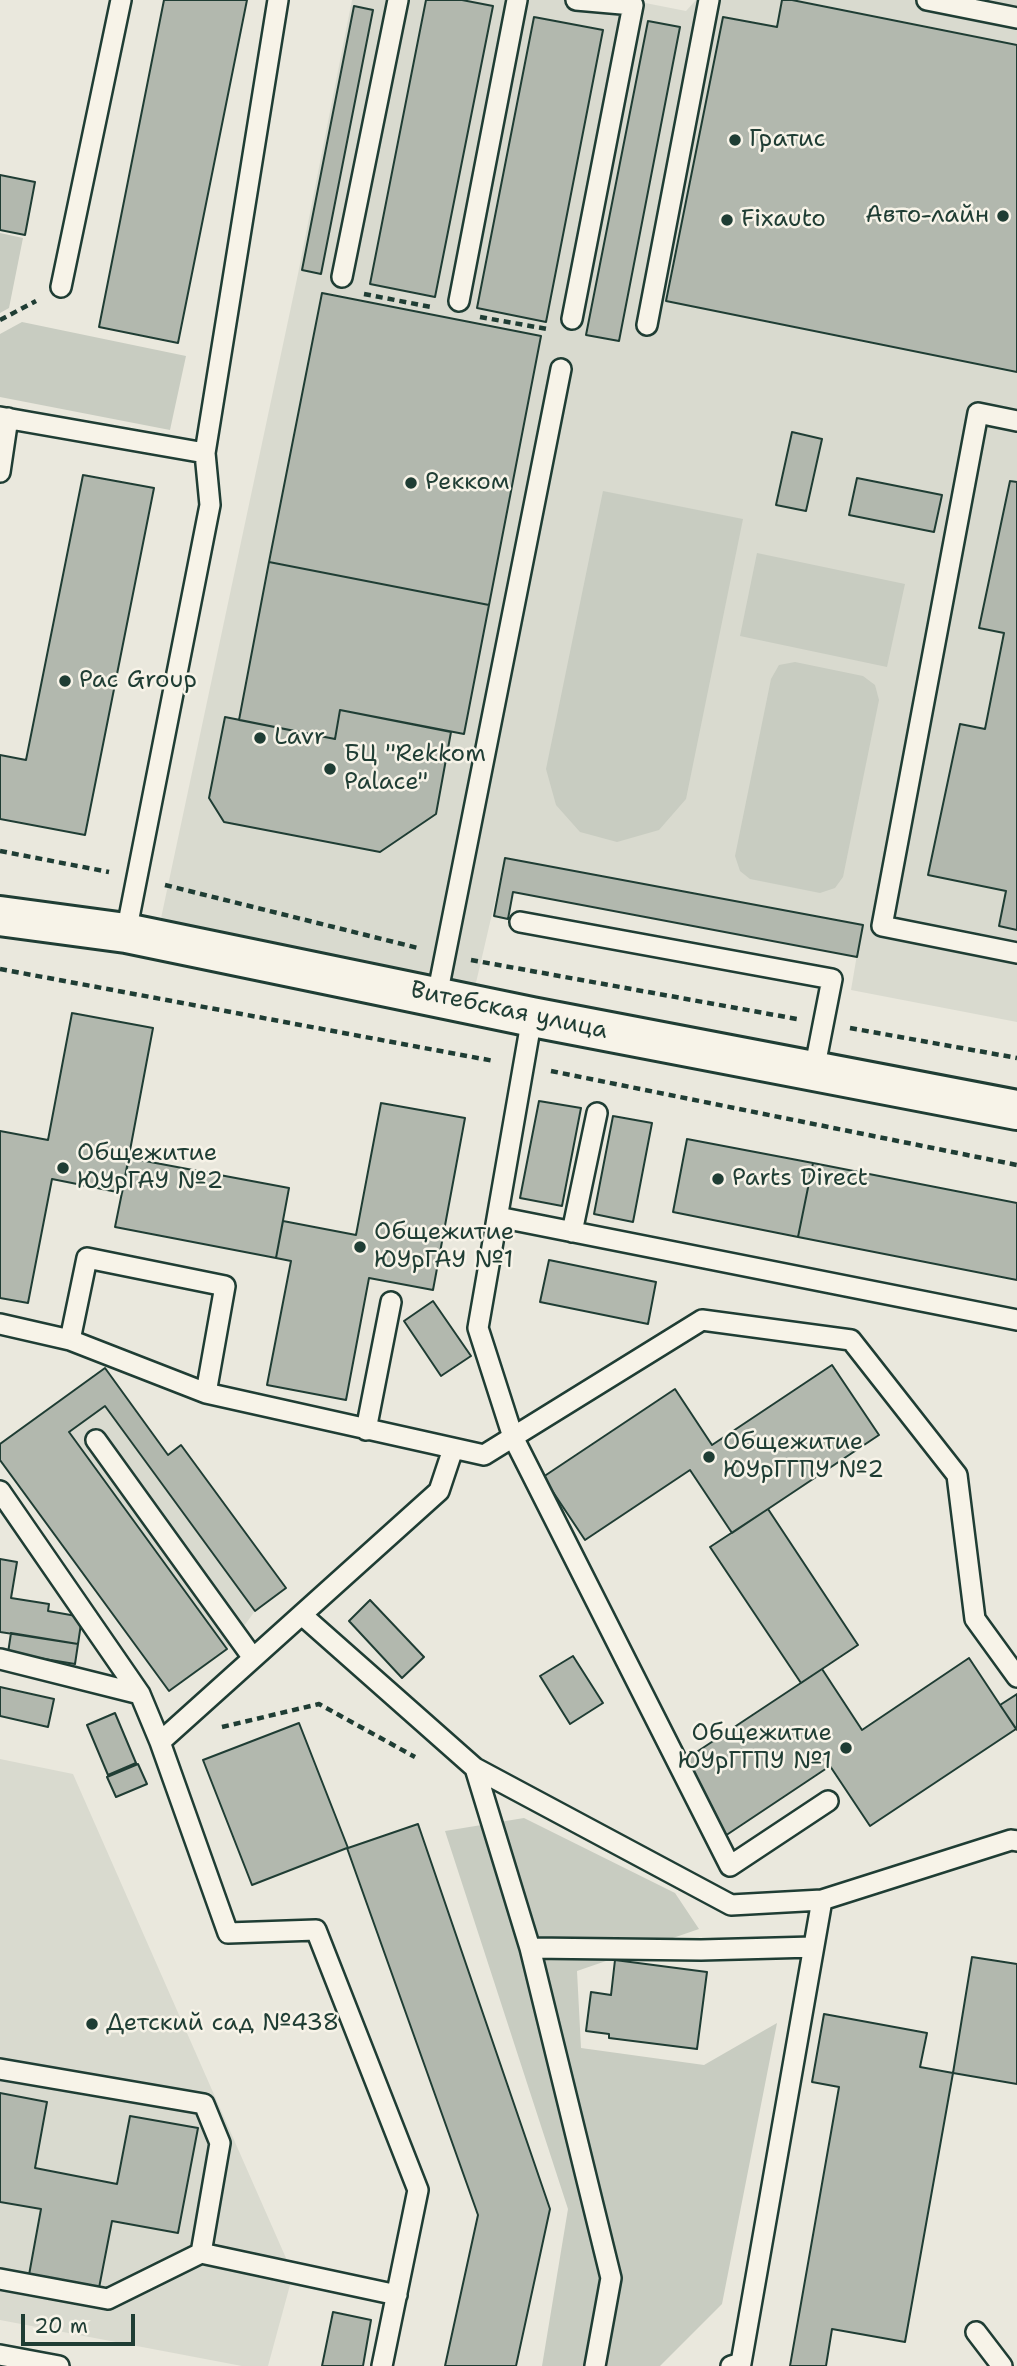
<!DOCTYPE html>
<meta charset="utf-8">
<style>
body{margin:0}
#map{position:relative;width:1017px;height:2366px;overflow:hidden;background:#eae8dd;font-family:"Shantell Sans",sans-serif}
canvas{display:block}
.scale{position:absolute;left:21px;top:2314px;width:114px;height:32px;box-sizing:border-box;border:4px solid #1f3d34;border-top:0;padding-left:9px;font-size:21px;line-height:24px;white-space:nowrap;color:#1f3d34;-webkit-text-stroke:5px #f7f3e8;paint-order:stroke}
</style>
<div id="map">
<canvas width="1017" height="2366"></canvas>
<div class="scale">20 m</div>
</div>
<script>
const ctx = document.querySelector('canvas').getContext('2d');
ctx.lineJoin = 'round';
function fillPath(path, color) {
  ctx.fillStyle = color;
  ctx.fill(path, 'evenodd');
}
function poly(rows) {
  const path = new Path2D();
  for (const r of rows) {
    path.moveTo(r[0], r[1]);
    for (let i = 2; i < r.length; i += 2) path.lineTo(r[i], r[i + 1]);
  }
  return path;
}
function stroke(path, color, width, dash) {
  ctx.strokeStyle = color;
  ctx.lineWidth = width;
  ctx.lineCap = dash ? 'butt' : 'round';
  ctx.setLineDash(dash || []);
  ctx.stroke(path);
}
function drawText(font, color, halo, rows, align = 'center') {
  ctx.font = font + ' "Shantell Sans",sans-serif';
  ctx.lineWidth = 5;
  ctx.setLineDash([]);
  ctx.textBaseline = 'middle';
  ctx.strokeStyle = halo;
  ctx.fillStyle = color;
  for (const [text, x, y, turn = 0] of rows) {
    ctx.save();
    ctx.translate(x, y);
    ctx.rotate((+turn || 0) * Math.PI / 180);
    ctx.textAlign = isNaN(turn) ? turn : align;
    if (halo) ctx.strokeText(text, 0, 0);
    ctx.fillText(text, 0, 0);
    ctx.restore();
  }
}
fillPath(poly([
 [352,0,630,0,686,11,696,0,1017,0,1017,1022,851,990,862,925,505,858,475,987,160,923,298,274],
 [105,1368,168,1454,181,1445,286,1588,255,1611,227,1649,169,1691,0,1460,0,1444],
 [0,1759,73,1774,293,2274,268,2366,242,2366,0,2320]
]), '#d9dacf');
fillPath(poly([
 [0,233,23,238,9,308,0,313],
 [22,322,186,356,170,430,0,397,0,334],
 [603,491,743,519,686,799,659,830,617,842,580,832,556,805,546,769],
 [757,553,905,584,887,667,740,636],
 [795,662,863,676,875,685,879,700,843,877,835,888,820,893,750,879,740,871,735,856,771,679,779,665],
 [524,1818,675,1893,699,1929,577,1971,581,2048,704,2065,777,2023,722,2304,660,2366,542,2366,568,2209,445,1831]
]), '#c8ccc1');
const building = poly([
 [164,0,247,0,178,343,99,327,164,0],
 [426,0,462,0,493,6,435,297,370,284,426,0],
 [782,0,792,0,1017,45,1017,372,666,301,723,17,777,27,782,0],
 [354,6,373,10,321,274,302,270,354,6],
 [534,17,603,30,546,322,477,308,534,17],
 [648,21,680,27,619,341,586,335,648,21],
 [0,175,35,182,25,235,0,230,0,175],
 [322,293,541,336,489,605,269,562,322,293],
 [792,432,822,439,806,511,776,505,792,432],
 [83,475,154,488,85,835,0,819,0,755,26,760,83,475],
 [857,478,942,495,934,532,849,515,857,478],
 [1010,481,1017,482,1017,930,999,926,1006,891,928,875,960,724,985,729,1004,633,979,628,1010,481],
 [269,562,489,605,464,734,340,710,335,739,239,720,269,562],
 [340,710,451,732,436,814,380,852,224,822,209,798,225,717,335,739,340,710],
 [505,858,863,925,857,957,513,892,508,919,494,916,505,858],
 [72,1013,153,1028,122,1193,52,1179,28,1303,0,1298,0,1131,48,1140,72,1013],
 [539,1101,581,1108,562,1206,520,1198,539,1101],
 [381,1103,465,1118,433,1290,369,1278,346,1400,267,1385,291,1261,276,1258,283,1221,356,1235,381,1103],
 [613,1116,652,1123,633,1222,594,1214,613,1116],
 [687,1139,813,1163,798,1237,673,1212,687,1139],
 [129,1158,289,1188,276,1258,115,1227,129,1158],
 [813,1163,1017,1203,1017,1280,798,1237,813,1163],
 [549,1260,656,1282,648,1324,540,1302,549,1260],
 [433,1301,471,1356,441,1376,404,1321,433,1301],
 [832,1365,879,1435,732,1533,690,1470,585,1540,543,1477,675,1389,712,1445,832,1365],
 [105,1368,168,1455,181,1445,286,1588,255,1611,105,1406,69,1432,227,1649,169,1691,0,1460,0,1444,105,1368],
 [768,1509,858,1645,801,1683,710,1547,768,1509],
 [0,1559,17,1562,11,1598,49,1604,48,1611,82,1617,78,1644,0,1632,0,1559],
 [370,1600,424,1657,402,1678,349,1621,370,1600],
 [11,1633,78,1644,75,1664,8,1653,11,1633],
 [573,1656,603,1703,570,1724,540,1676,573,1656],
 [969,1658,1016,1729,870,1826,830,1766,725,1836,677,1765,822,1669,862,1730,969,1658],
 [0,1687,54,1699,48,1727,0,1716,0,1687],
 [1017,1694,1017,1730,1000,1705,1017,1694],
 [115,1713,136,1763,108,1775,87,1725,115,1713],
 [299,1723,348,1848,418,1824,550,2209,516,2366,445,2366,478,2215,347,1848,252,1885,203,1760,299,1723],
 [138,1764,147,1784,116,1797,107,1777,138,1764],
 [972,1957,1017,1964,1017,2084,953,2073,972,1957],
 [615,1960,707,1972,697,2049,609,2038,609,2034,586,2031,591,1992,611,1995,615,1960],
 [824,2014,927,2033,920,2067,953,2073,905,2342,832,2329,826,2366,790,2366,839,2087,812,2082,824,2014],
 [0,2093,47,2102,35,2168,117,2184,130,2116,198,2128,178,2233,112,2221,99,2288,29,2275,41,2209,0,2202,0,2093],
 [333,2312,371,2320,363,2366,322,2366,333,2312]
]);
fillPath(building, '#b2b8ae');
stroke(building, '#1f3d34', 2);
const service = poly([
 [927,0,1017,18],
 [342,277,398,0],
 [61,287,121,0],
 [459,301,517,0],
 [572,319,633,5,576,0],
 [647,325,709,0],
 [0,417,205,453],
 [1017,421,978,413,882,926,1017,953],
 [0,472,8,418],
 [520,922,832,979,814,1071],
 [126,933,210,505,205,453,278,0],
 [437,996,561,369],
 [532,1017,478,1328,513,1437,730,1866,828,1801],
 [498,1217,1017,1320],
 [572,1232,597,1113],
 [0,1324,70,1340,206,1393,484,1455,702,1320,851,1340,957,1475,975,1619,1017,1677],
 [70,1340,87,1258,225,1286,206,1393],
 [366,1430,391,1302],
 [96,1440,253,1658],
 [0,1491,140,1694,160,1742],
 [302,1615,475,1768,731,1905,822,1900,1011,1840,1017,1841],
 [0,1659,140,1694],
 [475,1768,530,1948,611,2278,595,2366],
 [530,1948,701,1950,813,1947],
 [0,2069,204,2104,220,2143,201,2253,397,2295],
 [0,2279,108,2299,201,2253],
 [976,2332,1002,2366],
 [0,2355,59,2366],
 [382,2366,418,2190,316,1930,228,1933,160,1742,439,1491,453,1449],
 [731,2366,741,2363,822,1900]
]);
const minor = poly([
 [0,916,126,933,532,1017,1017,1110]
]);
stroke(service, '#1f3d34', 24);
stroke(minor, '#1f3d34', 44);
stroke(poly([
 [364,294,431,307],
 [480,317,547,329],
 [0,320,36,301],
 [0,851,109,872],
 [165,885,418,948],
 [471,960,797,1019],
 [0,969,494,1061],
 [850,1028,1017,1058],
 [551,1071,1017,1165],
 [222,1727,319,1704,415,1757]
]), '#1f3d34', 4.5, [7, 5]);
stroke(service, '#f7f3e8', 19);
stroke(minor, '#f7f3e8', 38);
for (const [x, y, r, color] of [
 [735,140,7,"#1f3d34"],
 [1003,216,7,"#1f3d34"],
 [727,220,7,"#1f3d34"],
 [411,483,7,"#1f3d34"],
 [65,681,7,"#1f3d34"],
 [260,738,7,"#1f3d34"],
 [330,769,7,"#1f3d34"],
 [63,1168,7,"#1f3d34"],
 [718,1179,7,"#1f3d34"],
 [360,1247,7,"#1f3d34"],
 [709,1457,7,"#1f3d34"],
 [846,1748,7,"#1f3d34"],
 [92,2024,7,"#1f3d34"]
]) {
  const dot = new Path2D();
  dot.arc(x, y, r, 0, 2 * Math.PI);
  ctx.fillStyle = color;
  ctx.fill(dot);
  stroke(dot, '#f7f3e8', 2.5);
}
drawText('24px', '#1f3d34', '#f7f3e8', [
 ["Гратис",749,140],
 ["Авто-лайн",989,216,"right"],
 ["Fixauto",741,220],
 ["Рекком",425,483],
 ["Pac Group",79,681],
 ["Lavr",274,738],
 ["БЦ \"Rekkom",344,755],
 ["Palace\"",344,783],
 ["Общежитие",77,1154],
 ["ЮУрГАУ №2",77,1182],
 ["Parts Direct",732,1179],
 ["Общежитие",374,1233],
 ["ЮУрГАУ №1",374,1261],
 ["Общежитие",723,1443],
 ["ЮУрГГПУ №2",723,1471],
 ["Общежитие",832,1734,"right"],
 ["ЮУрГГПУ №1",832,1762,"right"],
 ["Детский сад №438",106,2024]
], 'left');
drawText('24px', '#1f3d34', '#f7f3e8', [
 ["Витебская улица",509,1011,12]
]);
</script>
